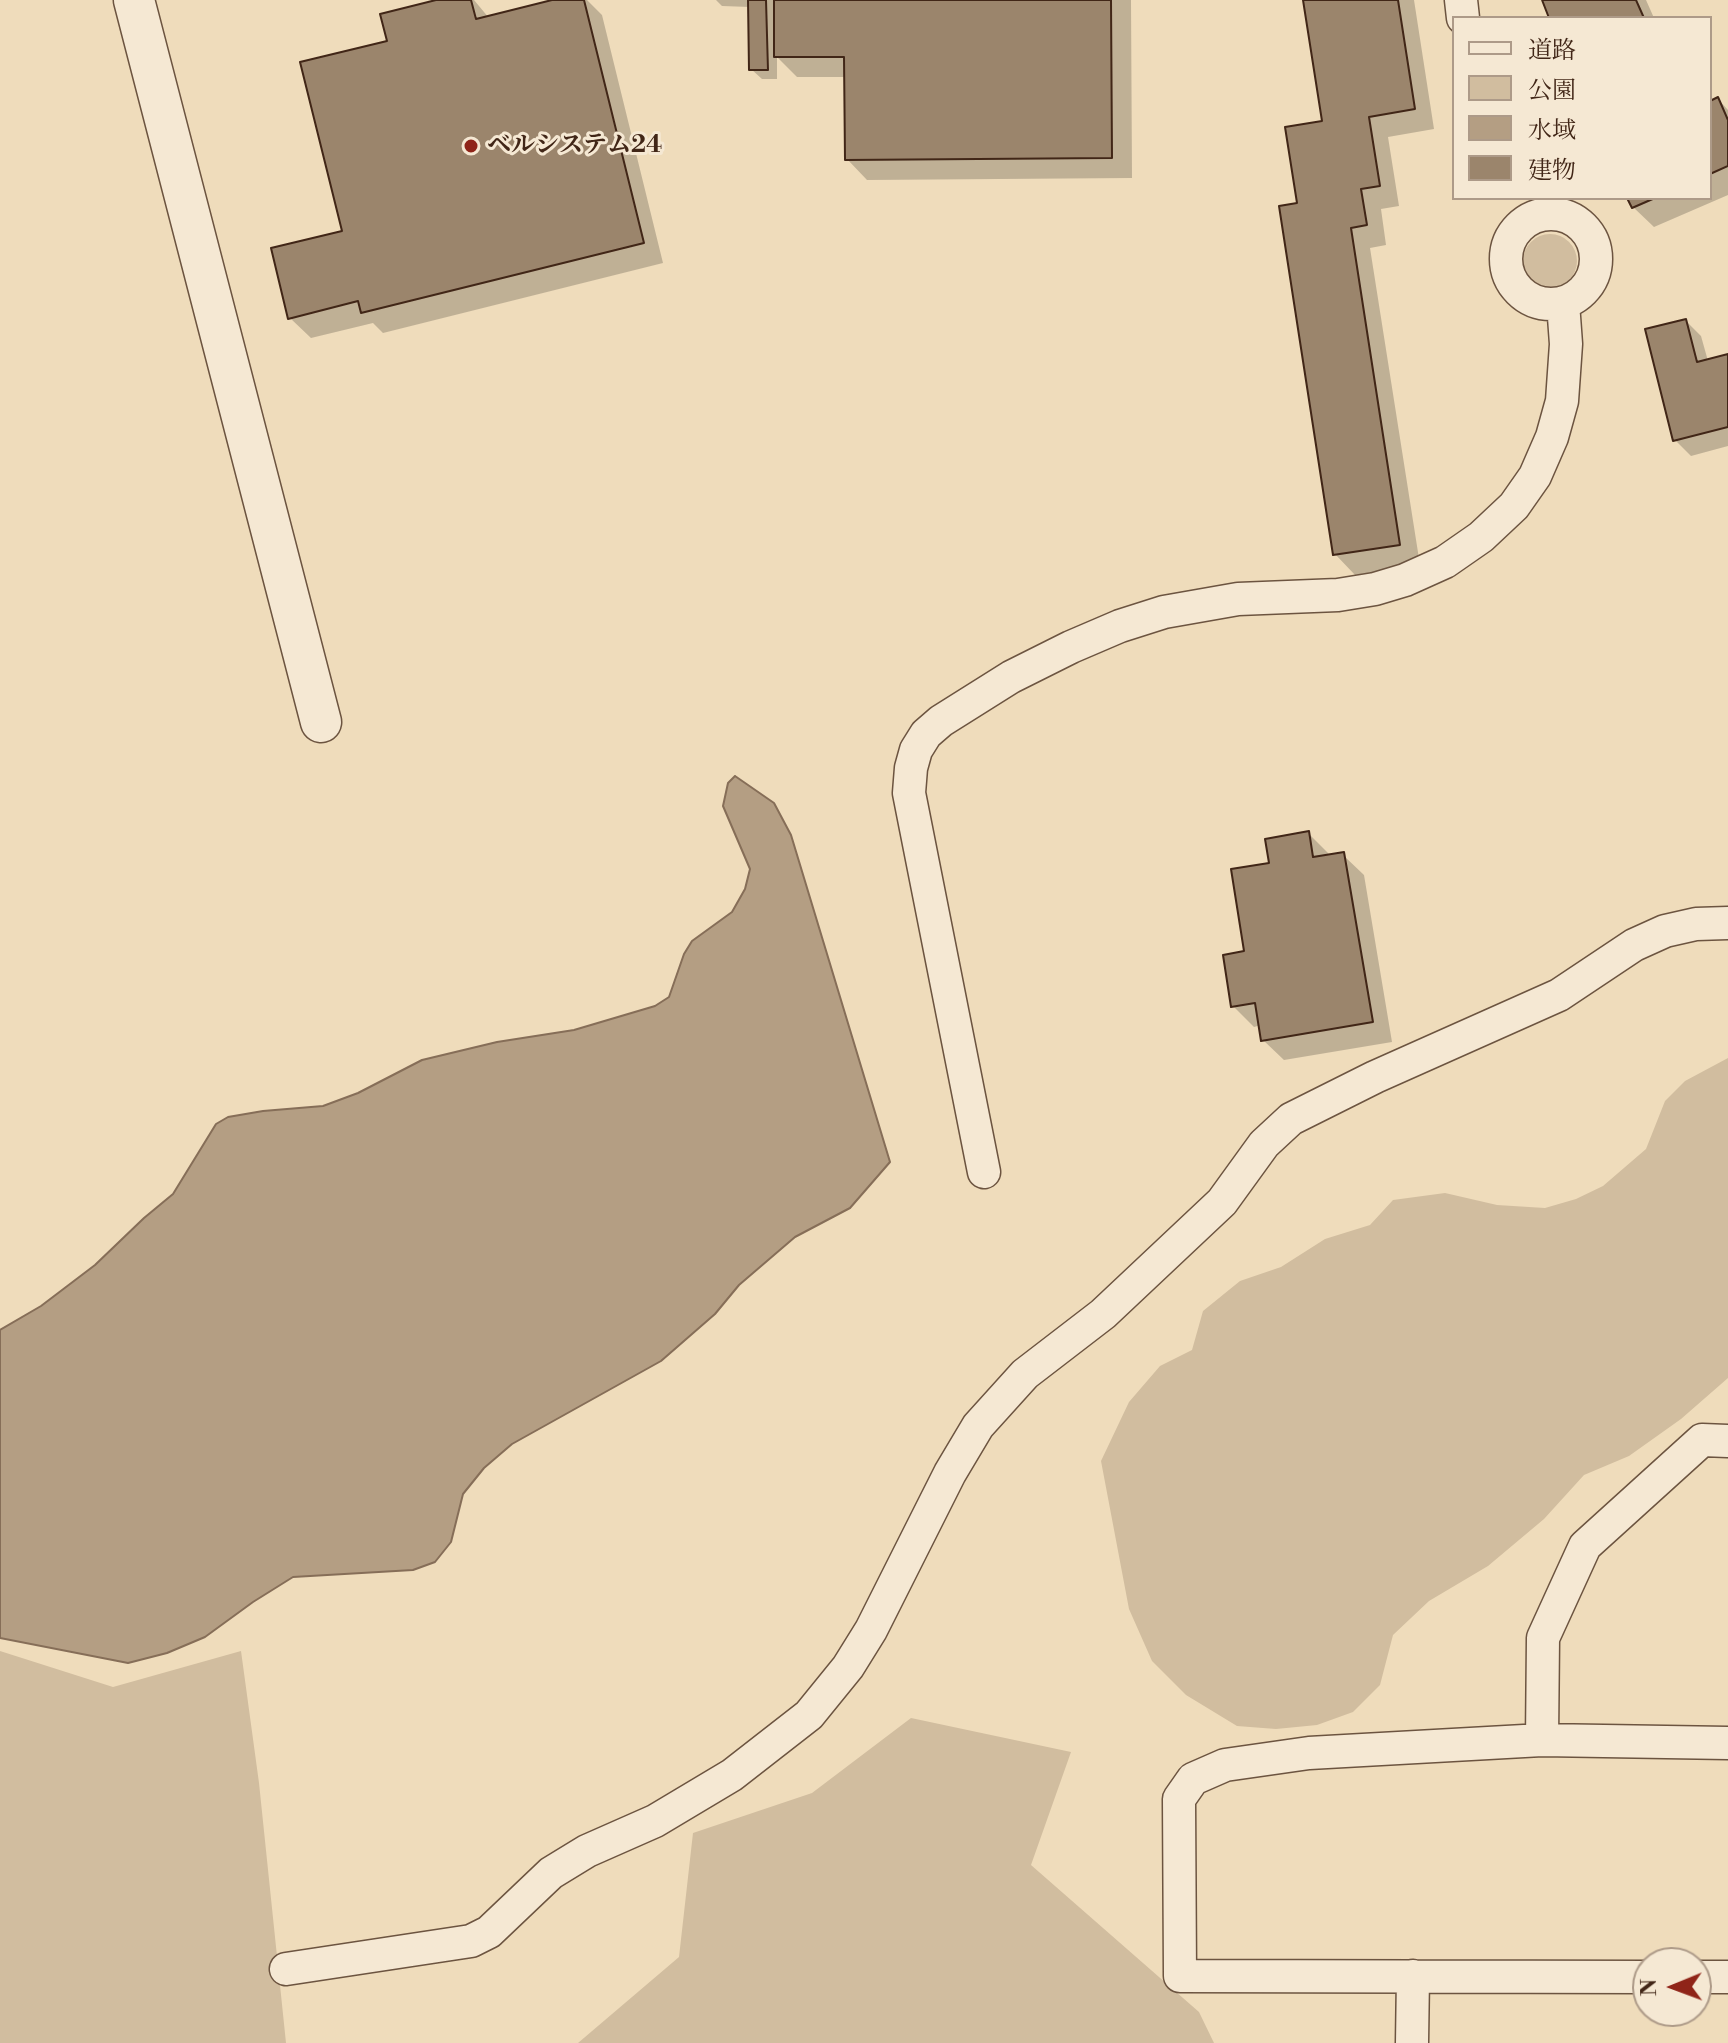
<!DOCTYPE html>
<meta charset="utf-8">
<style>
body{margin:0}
#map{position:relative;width:1728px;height:2043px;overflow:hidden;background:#efdcbb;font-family:"Libre Bodoni","Noto Serif JP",serif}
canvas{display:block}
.legend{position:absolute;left:1452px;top:16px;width:260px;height:184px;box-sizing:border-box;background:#f5e8d3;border:2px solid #ad9a88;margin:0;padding:10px 14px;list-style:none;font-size:24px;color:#412617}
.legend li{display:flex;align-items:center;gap:16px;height:40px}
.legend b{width:40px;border:2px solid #ad9a88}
.north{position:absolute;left:1632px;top:1947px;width:80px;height:80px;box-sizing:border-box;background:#f5e8d3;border:2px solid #ad9a88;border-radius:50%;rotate:269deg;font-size:22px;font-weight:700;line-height:32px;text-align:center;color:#412617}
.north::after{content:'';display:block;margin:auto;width:28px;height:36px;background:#8f2418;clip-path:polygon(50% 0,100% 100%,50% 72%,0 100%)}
</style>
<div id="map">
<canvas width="1728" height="2043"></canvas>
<ul class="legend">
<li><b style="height:10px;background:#f5e8d3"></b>道路</li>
<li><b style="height:22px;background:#d1bd9f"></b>公園</li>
<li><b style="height:22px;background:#b49e83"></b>水域</li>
<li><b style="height:22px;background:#9b856c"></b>建物</li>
</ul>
<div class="north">N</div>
</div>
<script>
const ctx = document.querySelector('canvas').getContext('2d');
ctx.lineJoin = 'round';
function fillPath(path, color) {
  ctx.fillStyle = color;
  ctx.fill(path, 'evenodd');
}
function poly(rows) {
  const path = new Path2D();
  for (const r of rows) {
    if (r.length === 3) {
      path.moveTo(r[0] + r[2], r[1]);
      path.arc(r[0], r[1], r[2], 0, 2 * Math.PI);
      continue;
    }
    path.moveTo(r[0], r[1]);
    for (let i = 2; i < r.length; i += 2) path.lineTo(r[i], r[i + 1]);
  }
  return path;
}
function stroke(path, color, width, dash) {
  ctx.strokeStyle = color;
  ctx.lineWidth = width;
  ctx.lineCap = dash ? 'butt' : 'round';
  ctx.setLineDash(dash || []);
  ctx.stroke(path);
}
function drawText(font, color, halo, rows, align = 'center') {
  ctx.font = font + ' "Libre Bodoni","Noto Serif JP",serif';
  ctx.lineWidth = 6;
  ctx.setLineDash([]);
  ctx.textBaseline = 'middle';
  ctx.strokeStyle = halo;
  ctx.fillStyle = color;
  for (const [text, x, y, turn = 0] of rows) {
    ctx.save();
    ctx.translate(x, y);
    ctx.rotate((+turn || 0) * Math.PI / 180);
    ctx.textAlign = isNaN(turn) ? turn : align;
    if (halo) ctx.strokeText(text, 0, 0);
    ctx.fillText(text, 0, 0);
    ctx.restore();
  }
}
fillPath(poly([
 [1550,261,27],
 [1728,1058,1728,1378,1681,1419,1629,1456,1584,1475,1544,1519,1488,1566,1429,1601,1393,1635,1380,1685,1353,1712,1317,1725,1276,1729,1237,1726,1186,1695,1152,1661,1129,1609,1101,1461,1129,1402,1160,1366,1192,1350,1203,1311,1240,1281,1281,1267,1325,1239,1370,1225,1393,1200,1445,1193,1497,1205,1545,1208,1576,1199,1603,1186,1646,1149,1665,1101,1685,1081],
 [0,1651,113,1687,241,1651,259,1783,286,2043,0,2043],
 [911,1718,1071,1752,1031,1865,1199,2012,1214,2043,578,2043,679,1957,693,1833,812,1793]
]), '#d1bd9f');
const water = poly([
 [735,776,774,803,791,835,890,1162,850,1208,795,1237,739,1285,715,1314,661,1361,512,1444,484,1468,463,1494,451,1542,435,1562,413,1570,293,1577,253,1602,205,1637,167,1653,128,1663,0,1638,0,1330,41,1306,95,1265,144,1218,173,1194,216,1124,228,1117,263,1111,323,1106,358,1093,422,1060,497,1042,574,1030,655,1006,669,997,684,954,692,941,732,912,745,889,750,869,723,806,728,783,735,776]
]);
fillPath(water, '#b49e83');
stroke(water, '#866e58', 2);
fillPath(poly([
 [445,0,474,0,489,18,560,0,587,0,602,15,663,263,383,333,373,323,311,338,290,318,344,232,390,42],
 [716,0,1131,0,1132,178,867,180,847,159,846,77,797,77,777,57,777,79,762,79,751,69,750,7,722,6],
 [1305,0,1414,0,1434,129,1388,137,1399,206,1381,209,1386,245,1370,248,1420,565,1355,575,1335,554,1299,205,1325,123],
 [1544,0,1646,0,1654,18,1552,18],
 [1718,99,1728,110,1728,195,1654,227,1633,207,1629,198,1710,198,1710,103],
 [1686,321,1701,336,1708,361,1728,356,1728,446,1691,456,1675,440],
 [1308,833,1329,854,1329,857,1343,855,1364,875,1392,1042,1284,1060,1263,1040,1261,1025,1254,1027,1233,1006,1271,864]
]), '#0003');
const building = poly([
 [436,0,471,0,476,19,552,0,584,0,644,243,361,313,358,301,288,319,271,248,342,231,300,62,387,41,380,14,436,0],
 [748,0,766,0,768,70,749,70,748,0],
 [774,0,1111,0,1112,158,845,160,844,57,774,57,774,0],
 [1303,0,1398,0,1415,109,1369,117,1380,186,1361,189,1367,225,1351,228,1400,545,1333,555,1279,206,1297,203,1285,127,1322,121,1303,0],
 [1542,0,1636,0,1644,18,1549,18,1542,0],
 [1718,97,1728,120,1728,166,1710,174,1710,101,1718,97],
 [1627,198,1655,198,1632,208,1627,198],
 [1686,319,1697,362,1728,354,1728,427,1673,441,1645,329,1686,319],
 [1309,831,1313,857,1344,852,1373,1022,1261,1041,1255,1003,1231,1007,1223,955,1244,951,1231,869,1269,863,1265,839,1309,831]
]);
fillPath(building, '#9b856c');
stroke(building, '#412617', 2);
const minor = poly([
 [1461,0,1463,18],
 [1551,259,45],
 [984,1172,909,793,911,768,916,750,926,734,941,721,1011,677,1071,647,1120,626,1164,612,1238,599,1338,595,1375,589,1405,580,1445,562,1481,537,1514,506,1535,476,1552,437,1562,401,1566,344,1563,303],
 [1728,1441,1702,1440,1585,1546,1543,1638,1542,1740,1728,1743],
 [1542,1740,1309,1753,1225,1765,1193,1779,1179,1799,1180,1976,1648,1977],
 [286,1969,471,1941,489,1932,551,1873,587,1851,655,1821,732,1775,809,1715,848,1667,871,1630,950,1473,978,1426,1025,1374,1103,1314,1222,1202,1264,1144,1291,1119,1375,1077,1559,995,1634,945,1665,931,1696,924,1728,923],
 [1696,1977,1728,1977],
 [1412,2043,1413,1976]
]);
const tertiary = poly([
 [134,0,321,722]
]);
stroke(minor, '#6c5440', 35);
stroke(tertiary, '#6c5440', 43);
stroke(minor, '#f5e8d3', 32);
stroke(tertiary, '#f5e8d3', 40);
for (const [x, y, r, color] of [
 [471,146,8,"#8f2418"]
]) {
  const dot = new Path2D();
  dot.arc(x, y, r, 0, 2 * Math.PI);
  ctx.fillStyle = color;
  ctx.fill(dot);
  stroke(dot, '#f5e8d3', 3);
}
drawText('bold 24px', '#412617', '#f5e8d3', [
 ["ベルシステム24",487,146]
], 'left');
</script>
